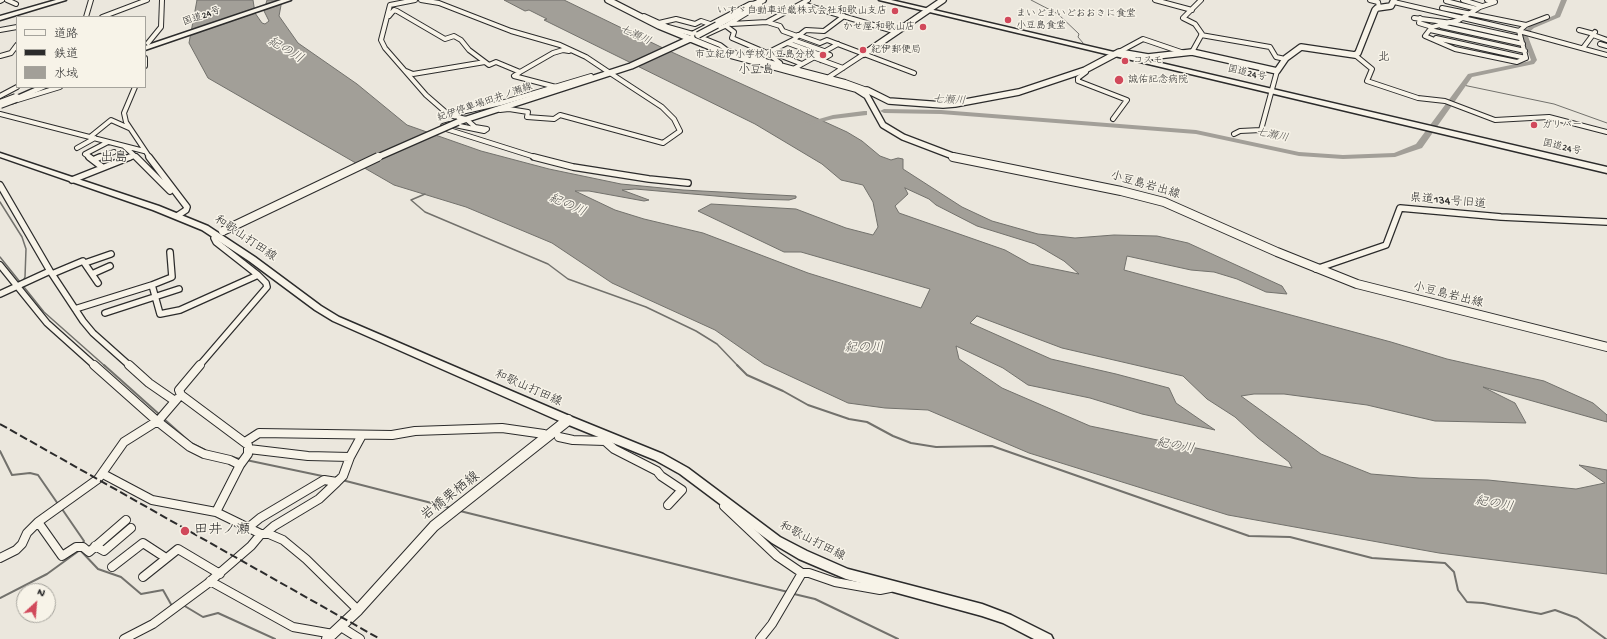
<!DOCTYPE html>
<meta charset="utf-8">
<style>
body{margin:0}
#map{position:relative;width:1607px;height:639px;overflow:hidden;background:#ebe7dd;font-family:"Gochi Hand","Klee One",sans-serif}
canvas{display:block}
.legend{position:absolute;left:16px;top:16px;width:130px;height:72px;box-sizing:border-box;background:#f7f3e8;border:1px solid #a5a39c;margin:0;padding:5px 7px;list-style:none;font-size:12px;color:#2b2b2b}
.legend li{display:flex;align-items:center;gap:8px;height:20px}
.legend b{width:20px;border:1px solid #a5a39c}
.north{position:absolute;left:16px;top:583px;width:40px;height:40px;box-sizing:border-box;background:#f7f3e8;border:1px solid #a5a39c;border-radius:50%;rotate:26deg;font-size:11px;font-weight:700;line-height:16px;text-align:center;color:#2b2b2b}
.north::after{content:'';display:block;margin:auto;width:14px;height:18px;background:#d1495b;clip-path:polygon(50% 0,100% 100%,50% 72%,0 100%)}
</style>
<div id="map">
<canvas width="1607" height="639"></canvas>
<ul class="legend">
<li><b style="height:5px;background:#f7f3e8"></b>道路</li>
<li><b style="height:5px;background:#2b2b2b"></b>鉄道</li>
<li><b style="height:11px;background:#a29f98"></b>水域</li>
</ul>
<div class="north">N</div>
</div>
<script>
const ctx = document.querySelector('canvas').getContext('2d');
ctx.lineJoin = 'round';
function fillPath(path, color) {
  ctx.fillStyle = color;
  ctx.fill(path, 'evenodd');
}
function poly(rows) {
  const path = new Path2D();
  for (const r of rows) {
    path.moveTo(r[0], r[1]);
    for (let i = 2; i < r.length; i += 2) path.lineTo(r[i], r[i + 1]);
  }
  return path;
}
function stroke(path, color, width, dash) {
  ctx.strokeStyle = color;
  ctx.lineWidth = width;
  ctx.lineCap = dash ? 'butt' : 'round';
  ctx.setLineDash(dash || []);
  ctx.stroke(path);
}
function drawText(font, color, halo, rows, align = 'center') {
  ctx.font = font + ' "Gochi Hand","Klee One",sans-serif';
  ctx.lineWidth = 3;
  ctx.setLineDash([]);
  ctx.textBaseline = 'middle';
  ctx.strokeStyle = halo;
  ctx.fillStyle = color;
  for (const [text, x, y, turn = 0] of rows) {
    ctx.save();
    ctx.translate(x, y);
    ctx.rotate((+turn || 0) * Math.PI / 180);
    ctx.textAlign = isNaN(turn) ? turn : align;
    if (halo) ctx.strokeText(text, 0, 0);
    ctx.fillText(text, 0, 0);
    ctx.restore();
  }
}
const water = poly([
 [197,0,253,0,255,13,262,23,265,24,269,21,264,11,267,0,282,0,279,16,298,43,357,84,407,125,481,151,549,169,621,184,683,190,796,196,796,198,789,200,750,199,635,189,622,190,649,200,644,201,589,191,575,191,615,210,644,219,703,233,808,273,921,308,930,289,801,252,784,252,698,211,711,204,796,209,846,228,873,235,878,227,873,202,863,185,841,180,822,164,755,124,544,20,547,19,529,10,525,11,504,0,564,0,665,49,847,132,862,141,880,156,891,160,898,158,903,159,903,169,962,207,992,221,1038,234,1075,238,1114,235,1157,236,1188,243,1282,286,1287,294,1266,292,1237,279,1214,272,1191,270,1127,256,1124,270,1391,342,1447,359,1544,381,1593,403,1607,415,1607,422,1483,387,1515,403,1526,423,1435,421,1367,405,1284,394,1254,394,1241,396,1321,454,1371,474,1419,478,1488,480,1576,489,1605,483,1579,465,1607,470,1607,574,1439,553,1228,515,1029,453,928,410,885,408,848,403,764,364,715,330,612,283,552,243,466,207,394,185,208,78,189,43,197,0],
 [905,188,929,199,936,205,977,226,1035,244,1064,261,1079,274,1030,264,1005,250,899,213,895,206,908,194,905,188],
 [977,316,1062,348,1183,376,1207,399,1235,417,1258,438,1289,462,1292,468,1090,426,1002,388,959,359,956,346,1003,368,1028,385,1090,398,1142,414,1215,430,1176,403,1169,388,1116,374,1051,359,970,323,977,316]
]);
fillPath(water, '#a29f98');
stroke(water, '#72716c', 1);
stroke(poly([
 [1031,0,1058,14,1079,34,1078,37,1083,43],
 [1463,85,1554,104,1607,123]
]), '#72716c', 1);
stroke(poly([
 [425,194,411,200,425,212,548,264,568,279,646,307,696,331,717,344,738,366],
 [0,202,22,237,26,249,25,277,23,281],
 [0,257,44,312,105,366]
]), '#72716c', 1.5);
stroke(poly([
 [104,365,160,415],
 [737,365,747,375,783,391,808,405,849,419,867,422,893,436,911,443,936,447,992,446,1249,536,1290,537,1372,558,1445,563,1454,572,1458,590,1467,602,1483,603,1541,614,1555,610,1577,618,1606,639],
 [164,419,191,443,207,451],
 [0,451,12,475,30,473,38,475,58,504],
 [232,457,240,459],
 [246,460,327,477],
 [342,480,451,508],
 [62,509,84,541,82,544],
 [460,511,788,592],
 [794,594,815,599,898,639],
 [0,598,47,574,80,550,98,569,121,577,141,594,163,590,172,606],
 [183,605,203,617,218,613,275,639]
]), '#72716c', 2);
fillPath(poly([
 [1561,0,1567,0,1560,17,1534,28,1527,34,1537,60,1534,64,1472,77,1422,148,1395,157,1343,159,1299,156,1196,134,941,114,884,113,880,111,884,109,941,110,1196,130,1299,152,1343,155,1394,153,1416,144,1468,74,1530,61,1531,60,1521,34,1530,26,1555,15,1561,0],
 [864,111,867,111,867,115,833,119,809,125,805,123,833,115,864,111]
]), '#a29f98');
const streetFar2 = poly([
 [7,0,16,4],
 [415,0,390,5,381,40,385,48,426,95,449,115,466,119,475,127,487,129,484,131,450,124,443,126,443,128,538,158],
 [421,0,439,3,511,31,560,45,586,57,607,71],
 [1155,0,1192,10],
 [1370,0,1378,2,1379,7],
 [1463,0,1482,6],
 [1487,0,1495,2,1480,7,1459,20,1432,27,1425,36,1455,49,1517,62,1526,58,1519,31,1526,25,1547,17],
 [0,1,2,0],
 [1446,1,1477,9],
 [1394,2,1519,31,1607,55],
 [802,4,897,32],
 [1442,8,1526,25],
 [389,16,394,10,397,11,445,39,454,36,461,40,469,50,489,65,496,62,520,72,514,76,556,87],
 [644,16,668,27,693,34],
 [86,17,91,0],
 [102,17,147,0],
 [1414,18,1452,23,1520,38],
 [1420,18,1419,23,1432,27],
 [767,22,780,26,783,31,797,36],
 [659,23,676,19,695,24,701,21,713,25],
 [731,24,767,22,808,0],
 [726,26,734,32,732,38,767,53,780,63],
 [1441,26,1523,44],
 [0,30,17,27],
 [1430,30,1525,51],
 [1579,30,1594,34],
 [692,34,750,4,760,3,760,5,727,25,701,37],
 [798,35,820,43,827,40,914,73],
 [1201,35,1270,47,1276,57,1285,59],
 [1593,35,1607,40],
 [700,37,720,45,728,51,802,71],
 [1436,38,1526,58],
 [793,40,824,51],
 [148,43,161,27,162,0],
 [788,43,818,54],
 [1600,44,1607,46],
 [1583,48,1595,32],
 [771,52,802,64],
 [1119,52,1143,39,1184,53],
 [1192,52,1202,34,1195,24,1183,18,1201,0],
 [767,53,793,40,806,30,824,31,844,16],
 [1355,55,1372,69,1367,81,1418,98,1445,101,1495,120,1549,117,1607,132],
 [0,56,11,53,17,45],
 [813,57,843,68],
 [145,58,145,66],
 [821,60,830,55,823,52],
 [795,68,838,44],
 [799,70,845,82,867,90],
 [1085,70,1086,72,1078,78,1078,81,1127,100,1113,119],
 [406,71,413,74,485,62],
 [520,72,553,53,563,50,569,51],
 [829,77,864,54],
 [135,87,124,113,126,122,150,158],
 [0,96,17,87],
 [11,102,60,87],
 [500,110,509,109,528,112,527,117,554,119,560,115,663,143,680,131,674,119,662,107,607,71],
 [0,114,144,151],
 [453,114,501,103,591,76],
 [1234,134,1240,131,1261,130,1277,71],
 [90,137,111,120,129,128],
 [124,146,137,158],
 [77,148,95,138],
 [91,158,85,154,108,142],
 [97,158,114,152],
 [128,158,134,156]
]);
const streetFar1 = poly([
 [89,157,102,167],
 [136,157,170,191],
 [149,157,187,207,186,210,177,216],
 [534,157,573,167,649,179,688,183],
 [93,160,100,157],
 [72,180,130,157],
 [0,185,50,271,83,321,93,333,130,366],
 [85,263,111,254],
 [0,265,47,323,95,366],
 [1316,269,1386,245,1400,208,1501,217,1607,222],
 [52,274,83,261,98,283],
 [92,274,110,266],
 [152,285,172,277,170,252],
 [0,294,50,271],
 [75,309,152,285,160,314,180,310,258,275],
 [105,313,179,289],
 [199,366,267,287,266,283,258,275,216,242,214,238,216,235]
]);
const street = poly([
 [94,365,157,421,190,447,204,454,230,460,240,465,216,512],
 [129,365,149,383,175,401],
 [200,365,179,390,181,395,248,445,248,454,240,465],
 [559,437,573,440,605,441,607,438],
 [605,441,614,449,657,471,661,476,682,490,668,505],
 [245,442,259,433,392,435,415,431,502,428,544,434],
 [249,449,308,456,350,457],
 [103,474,152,500,216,512,261,534,269,534,283,540,306,559,358,610],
 [337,482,343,476,350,457,362,435],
 [724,506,777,556,802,573,772,624,760,639],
 [38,522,62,556,76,547,83,547,89,552,126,520],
 [249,527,260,518,324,480,337,482,319,499,274,526,266,533],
 [95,546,104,551,131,528],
 [0,558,16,550,22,544,27,533,38,522,98,479,124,442,159,420,177,399],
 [112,567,143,543,166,558],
 [802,573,809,573,835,582,880,590,890,588],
 [143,577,178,549,220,574],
 [210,581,293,627,333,634],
 [341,627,360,639],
 [124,639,153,624,207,584,251,546,261,534]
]);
const secondaryFar2 = poly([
 [608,0,659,26,730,55,856,89,867,96,883,125,903,137,958,158],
 [717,25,763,0],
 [864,54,943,0],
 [863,92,867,90,889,101,943,105,955,104,1019,92,1085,70,1119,52,1148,57,1192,52,1277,71,1286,58,1301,47,1355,55,1358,53,1375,10,1377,8,1391,6,1394,0],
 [458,122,631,66,692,38]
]);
const secondaryFar1 = poly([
 [953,157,1121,191,1164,202,1277,252,1357,284,1607,347]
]);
const secondary = poly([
 [327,639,358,610,434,526,568,420]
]);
const primary = poly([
 [0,153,159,206,208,226,255,257,321,306,339,317,572,417,663,454,688,468,780,537,807,551,848,569,982,604,1011,615,1051,635,1053,639,1034,639,1003,623,982,616,846,579,799,559,772,543,680,474,655,460,564,423,333,321,315,310,249,261,202,230,153,210,0,157,0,153]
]);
const highway = poly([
 [56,0,66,0,0,20,0,16,56,0],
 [281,0,291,0,145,50,145,46,281,0],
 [879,0,891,0,1607,167,1607,173,879,0],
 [37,87,48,87,19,100,12,98,37,87]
]);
stroke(streetFar2, '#2b2b2b', 6);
stroke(streetFar1, '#2b2b2b', 8);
stroke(street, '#2b2b2b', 10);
stroke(secondaryFar2, '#2b2b2b', 8);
stroke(secondaryFar1, '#2b2b2b', 10);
stroke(secondary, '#2b2b2b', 12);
stroke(primary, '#2b2b2b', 3);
stroke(highway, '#2b2b2b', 3);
stroke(streetFar2, '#f7f3e8', 4);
stroke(streetFar1, '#f7f3e8', 5.5);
stroke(street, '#f7f3e8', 8);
stroke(secondaryFar2, '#f7f3e8', 5.5);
stroke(secondaryFar1, '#f7f3e8', 8);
stroke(secondary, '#f7f3e8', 10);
fillPath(primary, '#f7f3e8');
fillPath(highway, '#f7f3e8');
stroke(poly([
 [0,424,380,639]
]), '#2b2b2b', 2, [8, 3.5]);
const secondaryBridgeFar1 = poly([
 [698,35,717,25],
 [376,158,458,122]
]);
const secondaryBridge = poly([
 [223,231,378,157]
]);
const highwayBridge = poly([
 [0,104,16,98]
]);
stroke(secondaryBridgeFar1, '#2b2b2b', 8, []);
stroke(secondaryBridge, '#2b2b2b', 10, []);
stroke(highwayBridge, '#2b2b2b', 10, []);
stroke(secondaryBridgeFar1, '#f7f3e8', 5.5);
stroke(secondaryBridge, '#f7f3e8', 8);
stroke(highwayBridge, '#f7f3e8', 8);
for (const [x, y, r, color] of [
 [895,11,4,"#d1495b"],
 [1008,20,4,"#d1495b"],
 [923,27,4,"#d1495b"],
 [863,50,4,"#d1495b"],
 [823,55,4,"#d1495b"],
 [1125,61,4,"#d1495b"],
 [1119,80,5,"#d1495b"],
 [1534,125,4,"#d1495b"],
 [185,531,5,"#d1495b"]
]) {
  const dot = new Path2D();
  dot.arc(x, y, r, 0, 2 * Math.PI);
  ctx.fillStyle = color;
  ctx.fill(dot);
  stroke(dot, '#f7f3e8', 1.5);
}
drawText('10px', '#2b2b2b', '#f7f3e8', [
 ["いすゞ自動車近畿株式会社和歌山支店",887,11,"right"],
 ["まいどまいどおおきに食堂",1016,14],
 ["小豆島食堂",1016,26],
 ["かせ屋 和歌山店",915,27,"right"],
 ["紀伊郵便局",871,50],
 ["市立紀伊小学校小豆島分校",815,55,"right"],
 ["コスモ",1133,61],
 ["誠佑記念病院",1128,80],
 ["ガリバー",1542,125]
], 'left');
drawText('10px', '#2b2b2b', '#f7f3e8', [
 ["国道24号",202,17,-19],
 ["国道24号",1247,74,13],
 ["紀伊停車場田井ノ瀬線",485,103,-19],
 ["国道24号",1562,148,13]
]);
drawText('italic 11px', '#555451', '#f7f3e8', [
 ["七瀬川",635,36,25],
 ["七瀬川",949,101,3],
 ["七瀬川",1272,136,12]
]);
drawText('12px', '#2b2b2b', '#f7f3e8', [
 ["北",1384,58],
 ["小豆島",756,71]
]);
drawText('12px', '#2b2b2b', '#f7f3e8', [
 ["小豆島岩出線",1145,186,16],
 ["県道134号旧道",1448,202,5],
 ["和歌山打田線",245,239,34],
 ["小豆島岩出線",1448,296,14],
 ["和歌山打田線",528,389,24],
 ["和歌山打田線",812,542,27]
]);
drawText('italic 13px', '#555451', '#f7f3e8', [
 ["紀の川",285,51,31],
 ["紀の川",567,206,24],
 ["紀の川",864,349],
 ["紀の川",1175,447,10],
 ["紀の川",1494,505,10]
]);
drawText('14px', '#2b2b2b', '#f7f3e8', [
 ["出島",114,159]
]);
drawText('14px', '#2b2b2b', '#f7f3e8', [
 ["岩橋栗栖線",451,497,-38]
]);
drawText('14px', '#2b2b2b', '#f7f3e8', [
 ["田井ノ瀬",194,531]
], 'left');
</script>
